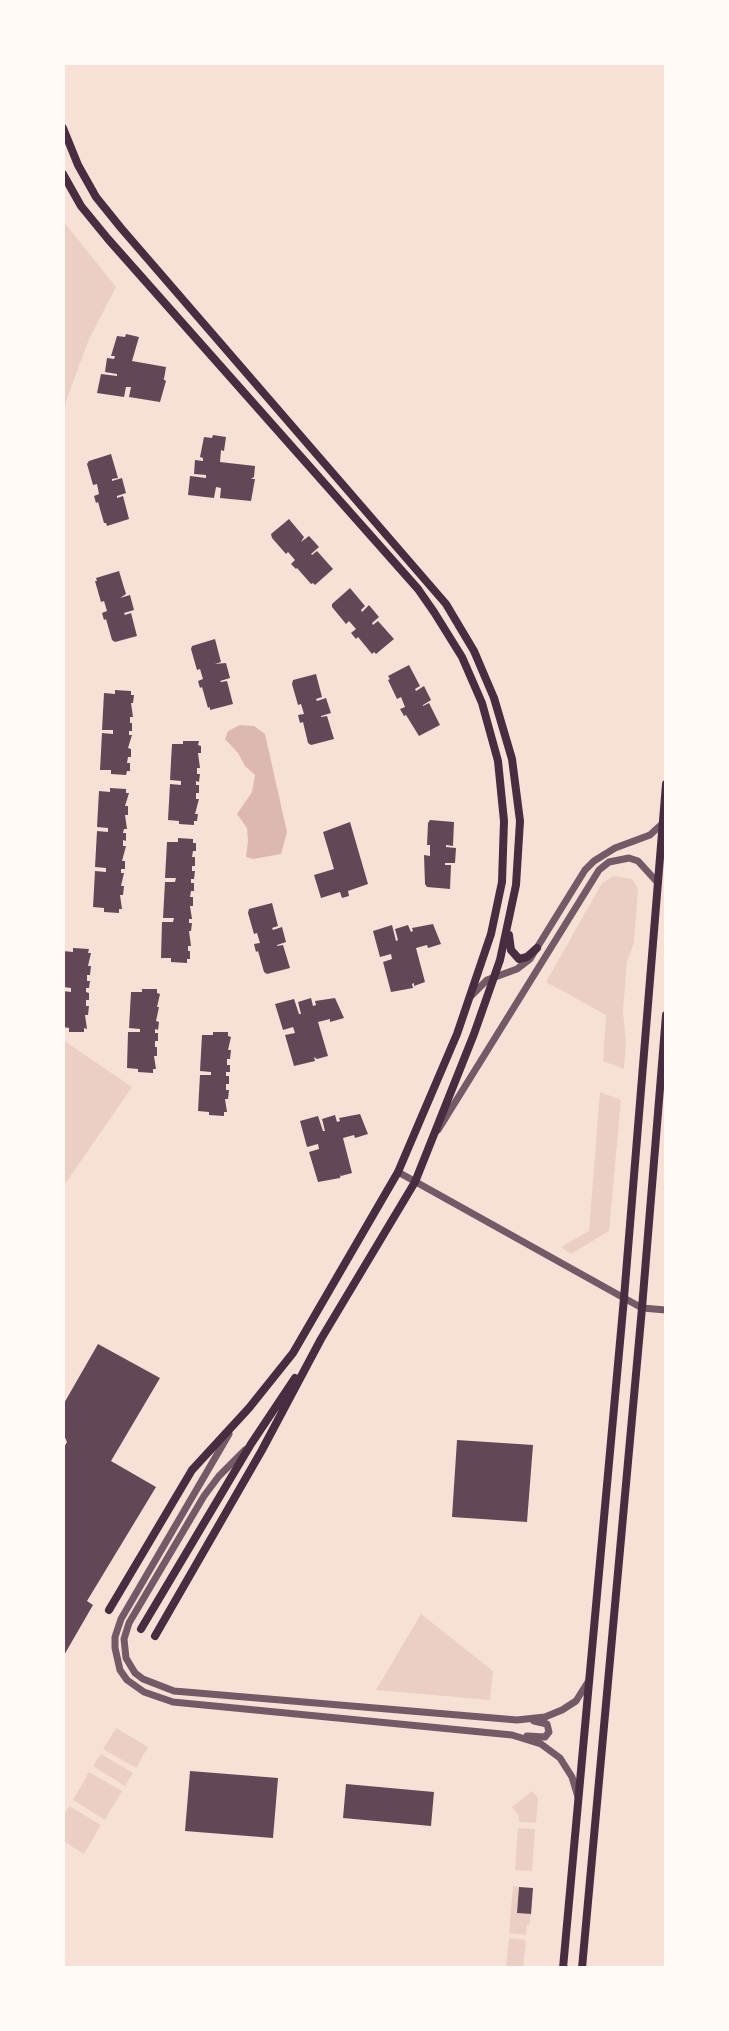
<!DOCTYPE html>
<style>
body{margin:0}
#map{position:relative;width:729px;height:2031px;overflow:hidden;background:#f7e1d7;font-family:Manrope,sans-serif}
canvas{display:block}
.frame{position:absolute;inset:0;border:65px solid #fffaf5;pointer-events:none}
</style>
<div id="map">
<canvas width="729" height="2031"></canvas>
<div class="frame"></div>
</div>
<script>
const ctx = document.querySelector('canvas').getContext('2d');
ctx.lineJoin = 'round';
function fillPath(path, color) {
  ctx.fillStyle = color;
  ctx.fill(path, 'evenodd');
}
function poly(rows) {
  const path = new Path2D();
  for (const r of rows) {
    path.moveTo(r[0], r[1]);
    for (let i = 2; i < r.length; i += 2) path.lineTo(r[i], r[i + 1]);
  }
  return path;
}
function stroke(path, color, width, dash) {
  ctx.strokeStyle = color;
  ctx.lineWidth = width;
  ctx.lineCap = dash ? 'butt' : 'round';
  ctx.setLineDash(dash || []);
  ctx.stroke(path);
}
fillPath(poly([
 [63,221,116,287,89,339,63,409],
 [614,876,632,879,638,888,634,943,627,961,623,1011,626,1041,624,1069,603,1061,606,1015,546,982,602,883],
 [63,1040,132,1087,63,1187],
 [600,1092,621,1100,609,1231,571,1254,561,1247,589,1231],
 [421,1614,493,1671,490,1700,376,1690],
 [116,1728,148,1747,136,1768,103,1749],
 [101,1754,133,1773,125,1786,93,1766],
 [89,1772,122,1791,105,1820,73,1800],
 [532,1791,538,1798,536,1823,519,1822,519,1816,512,1807],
 [69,1806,101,1825,84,1854,63,1841,63,1816],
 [518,1828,535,1829,532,1871,515,1870],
 [513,1886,519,1887,517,1913,531,1914,530,1924,527,1925,526,1935,509,1933],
 [509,1938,526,1940,523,1968,506,1968]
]), '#ebcfc5');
fillPath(poly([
 [240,725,254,726,265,734,287,832,281,854,253,859,246,857,248,841,247,828,237,814,252,792,255,775,245,766,238,753,225,739,228,731]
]), '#dcb8b0');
fillPath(poly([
 [126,334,139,337,132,361,166,367,164,379,162,378,166,381,160,402,129,397,131,387,126,387,124,397,97,393,101,374,117,376,117,374,105,372,107,358,114,359,115,356,111,356,117,336,125,337],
 [213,435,226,437,224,451,221,450,220,462,255,466,254,477,251,479,255,479,251,501,220,498,221,488,216,487,214,498,188,495,190,476,206,478,206,475,194,474,195,460,203,461,203,458,200,457,204,437,212,438],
 [111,454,118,478,112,479,112,481,122,478,126,493,117,496,117,498,123,496,129,519,107,526,106,523,104,523,98,502,96,503,94,496,99,494,97,484,93,485,87,464,89,461],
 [289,519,304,537,301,542,309,536,319,547,311,554,312,555,317,551,333,569,315,585,313,583,311,584,297,568,296,569,291,564,295,560,288,552,286,554,272,538,271,534],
 [119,571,126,594,120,598,130,595,134,610,124,613,125,615,131,613,137,636,115,642,112,640,106,619,104,620,102,613,107,611,104,601,101,602,95,581,97,581,96,578],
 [350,588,365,606,361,610,362,612,369,605,379,617,372,623,373,625,378,621,394,639,376,654,374,652,372,654,358,637,356,639,351,633,356,629,349,621,346,624,332,607,332,604],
 [215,639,221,662,215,664,226,663,230,678,220,681,221,682,227,681,233,704,210,710,210,707,208,708,202,687,200,688,198,681,203,679,200,669,197,670,191,649,192,646],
 [409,665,420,686,415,689,416,691,424,686,431,700,423,705,423,706,429,703,440,725,419,736,406,715,404,716,400,709,405,707,401,697,397,699,388,680,390,679,388,676],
 [316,674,322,697,316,699,317,701,326,698,331,713,321,716,321,717,327,716,334,739,311,745,308,743,303,722,300,723,298,715,304,714,301,704,298,705,292,684,293,680],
 [115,690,131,691,131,695,134,695,133,703,131,703,133,717,130,717,130,723,132,723,132,731,129,731,129,735,132,735,128,748,131,749,131,757,128,757,127,763,130,763,130,771,127,771,126,775,111,774,111,770,100,770,102,733,113,734,113,730,102,730,104,693,115,694],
 [183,741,199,741,198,745,201,746,201,753,198,753,200,768,197,768,197,774,200,774,199,782,196,781,196,785,199,785,199,793,196,793,196,799,199,799,195,814,198,814,197,821,194,821,194,825,179,824,179,821,168,820,170,784,181,785,181,781,170,780,172,744,183,744],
 [110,788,126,789,126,793,129,793,125,806,128,806,128,815,125,815,127,829,124,829,123,833,126,833,126,841,123,840,123,846,126,846,122,861,125,861,125,869,121,869,121,873,124,873,121,886,124,886,123,895,120,895,122,909,119,909,119,913,104,912,104,908,93,907,95,871,106,872,106,868,95,867,97,831,108,832,108,828,97,827,99,791,110,792],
 [430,820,454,822,453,846,446,845,446,847,456,848,455,863,445,863,445,865,451,865,450,889,427,887,425,884,424,855,430,856,430,845,427,845,428,823],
 [350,822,368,884,348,891,349,896,342,898,340,892,321,898,314,875,334,869,323,832],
 [178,838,193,839,193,843,196,843,196,851,193,851,192,857,195,857,195,866,192,866,192,871,195,871,194,879,191,879,191,883,194,883,194,891,191,891,190,897,193,897,193,906,190,906,192,919,189,919,189,923,192,923,191,931,189,931,191,946,188,946,188,951,190,951,190,959,187,959,187,963,171,962,171,958,161,958,162,922,173,922,174,918,163,918,165,882,175,882,176,878,165,878,167,842,178,842],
 [272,903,278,926,272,928,273,930,282,927,286,942,277,945,277,946,283,945,290,968,267,974,264,972,258,951,256,952,254,944,260,943,257,933,254,934,248,913,249,909],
 [433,924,441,944,428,948,427,945,416,948,425,982,414,986,414,983,412,984,413,988,391,992,383,962,392,959,391,954,380,957,373,931,392,925,396,941,398,940,395,929,408,925,411,932,413,931,412,928],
 [73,948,89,949,88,953,91,953,88,966,91,966,90,975,87,975,87,981,90,981,89,988,86,988,86,992,89,993,89,1000,86,1000,86,1006,89,1006,88,1015,85,1015,87,1029,84,1028,84,1032,69,1032,69,1028,63,1027,63,991,71,992,71,988,63,987,63,951,73,952],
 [142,989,157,989,157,993,160,994,157,1007,159,1007,156,1021,159,1022,158,1030,155,1029,155,1033,158,1033,158,1041,155,1041,155,1047,157,1047,157,1056,154,1056,156,1069,153,1069,153,1073,138,1072,138,1069,127,1068,128,1032,140,1032,140,1029,129,1028,131,992,142,992],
 [311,998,313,1006,316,1005,315,1001,335,998,344,1018,330,1022,330,1019,318,1022,328,1056,317,1059,314,1057,315,1061,294,1066,285,1035,295,1033,293,1027,283,1030,275,1004,294,999,299,1014,301,1014,298,1002],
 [213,1032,228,1032,228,1036,231,1037,228,1050,231,1050,230,1059,227,1059,227,1065,230,1065,230,1072,226,1072,226,1076,229,1076,229,1084,226,1084,226,1090,229,1090,228,1099,225,1099,227,1112,224,1112,224,1116,209,1115,209,1112,198,1111,200,1075,211,1075,211,1072,200,1071,202,1035,213,1035],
 [360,1114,368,1134,355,1138,354,1135,343,1138,352,1173,341,1176,341,1174,340,1178,318,1182,309,1152,319,1149,318,1144,307,1147,300,1121,318,1116,323,1131,325,1131,322,1119,335,1115,337,1122,340,1121,339,1118],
 [98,1344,160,1378,111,1461,156,1487,87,1601,93,1605,63,1657,63,1449,67,1442,63,1433,63,1405],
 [457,1440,533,1445,527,1522,452,1517],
 [190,1771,278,1778,273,1838,185,1831],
 [346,1784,434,1792,431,1826,343,1818],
 [519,1887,533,1888,531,1914,517,1913]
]), '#644757');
stroke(poly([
 [471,996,487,980,517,969,530,959,585,870,594,861,615,848,650,835,663,823],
 [438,1130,599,870,609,862,629,858,638,861,658,883],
 [398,1172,642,1308,666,1310],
 [229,1434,121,1619,115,1637,115,1648,120,1670,127,1680,144,1692,173,1702,512,1735,541,1744,560,1758,572,1777,578,1797],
 [245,1450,219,1476,204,1496,129,1623,124,1639,126,1658,135,1673,143,1679,174,1691,517,1720,545,1717,562,1710,576,1701,588,1682],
 [527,1736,545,1737,549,1732,547,1724,534,1721]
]), '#755966', 7);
stroke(poly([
 [63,128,78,165,96,197,121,228,446,604,474,651,494,698,512,759,520,821,516,885,500,960,474,1034,415,1182,321,1339,262,1450,155,1636],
 [63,174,81,206,108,239,418,589,434,612,462,657,482,703,498,761,504,821,502,882,491,934,457,1034,398,1172,293,1353,249,1408,192,1470,109,1610],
 [509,935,511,950,519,959,527,957,537,948],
 [141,1629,251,1444,295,1378],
 [563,1968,624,1298,666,784],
 [582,1968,642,1308,666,1015]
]), '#4a2c40', 8);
</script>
